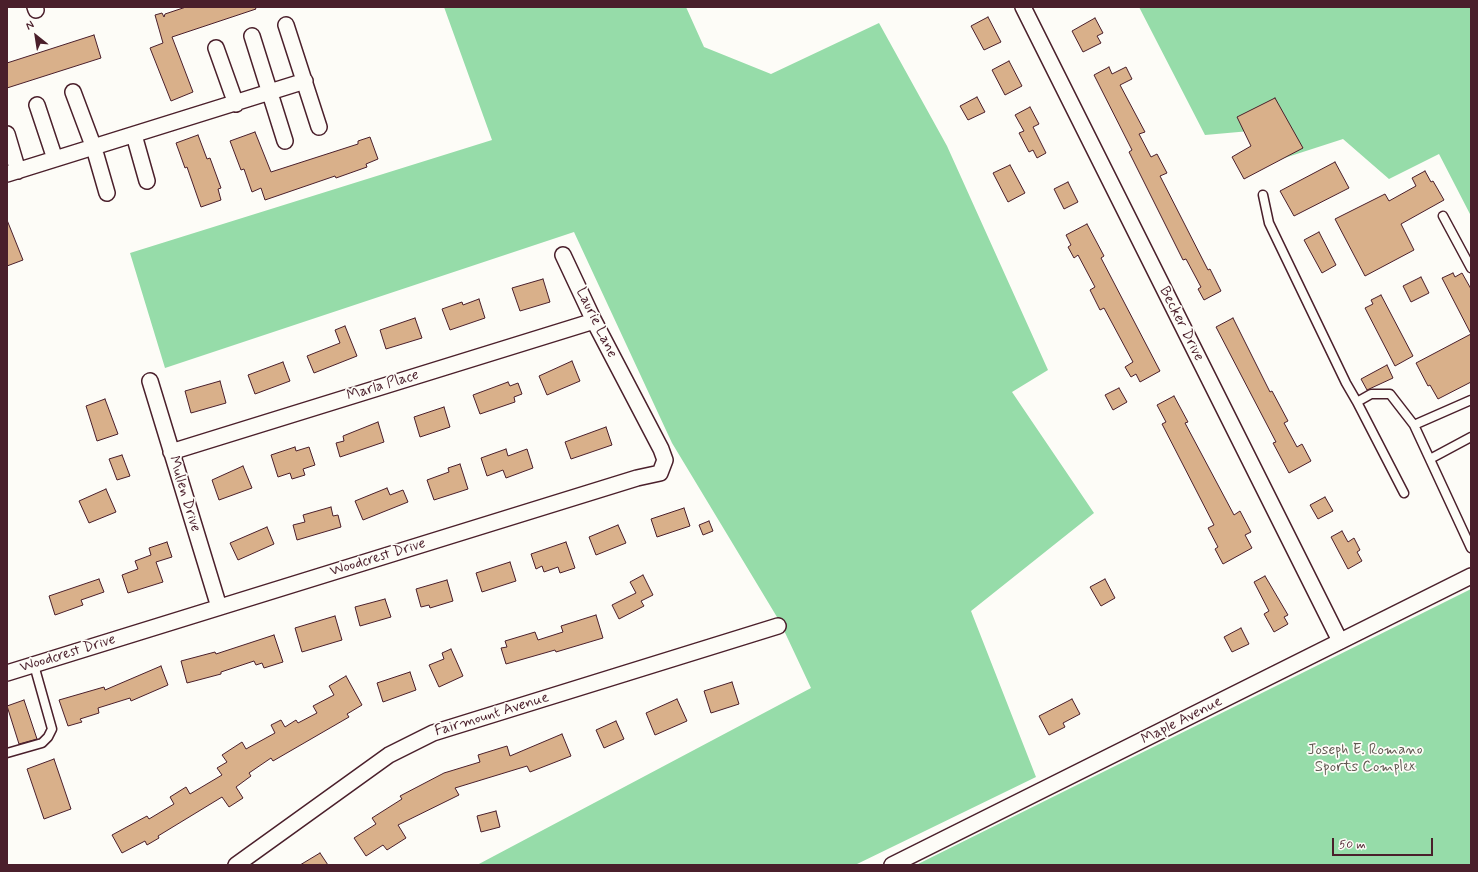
<!DOCTYPE html>
<style>
body{margin:0}
#map{position:relative;width:1478px;height:872px;overflow:hidden;background:#fdfcf7;font-family:Mynerve,sans-serif}
canvas{display:block}
.frame{position:absolute;inset:0;border:8px solid #4a1f2b;pointer-events:none}
.north{position:absolute;left:16px;top:16px;width:40px;height:40px;-webkit-text-stroke:3px #fdfcf7;paint-order:stroke;rotate:330deg;font-size:11px;font-weight:700;line-height:16px;text-align:center;color:#4a1f2b}
.north::after{content:'';display:block;margin:auto;width:14px;height:18px;background:#4a1f2b;clip-path:polygon(50% 0,100% 100%,50% 72%,0 100%)}
.scale{position:absolute;left:1332px;top:838px;width:101px;height:18px;box-sizing:border-box;border:2px solid #4a1f2b;border-top:0;padding-left:5px;font-size:12px;line-height:14px;white-space:nowrap;color:#4a1f2b;-webkit-text-stroke:3px #fdfcf7;paint-order:stroke}
</style>
<div id="map">
<canvas width="1478" height="872"></canvas>
<div class="frame"></div>
<div class="north">N</div>
<div class="scale">50 m</div>
</div>
<script>
const ctx = document.querySelector('canvas').getContext('2d');
ctx.lineJoin = 'round';
function fillPath(path, color) {
  ctx.fillStyle = color;
  ctx.fill(path, 'evenodd');
}
function poly(rows) {
  const path = new Path2D();
  for (const r of rows) {
    path.moveTo(r[0], r[1]);
    for (let i = 2; i < r.length; i += 2) path.lineTo(r[i], r[i + 1]);
  }
  return path;
}
function stroke(path, color, width, dash) {
  ctx.strokeStyle = color;
  ctx.lineWidth = width;
  ctx.lineCap = dash ? 'butt' : 'round';
  ctx.setLineDash(dash || []);
  ctx.stroke(path);
}
function drawText(font, color, halo, rows, align = 'center') {
  ctx.font = font + ' Mynerve,sans-serif';
  ctx.lineWidth = 3.5;
  ctx.setLineDash([]);
  ctx.textBaseline = 'middle';
  ctx.strokeStyle = halo;
  ctx.fillStyle = color;
  for (const [text, x, y, turn = 0] of rows) {
    ctx.save();
    ctx.translate(x, y);
    ctx.rotate((+turn || 0) * Math.PI / 180);
    ctx.textAlign = isNaN(turn) ? turn : align;
    if (halo) ctx.strokeText(text, 0, 0);
    ctx.fillText(text, 0, 0);
    ctx.restore();
  }
}
fillPath(poly([
 [444,7,686,7,704,47,771,74,879,23,947,146,1048,370,1012,392,1094,513,971,611,1036,777,855,865,477,865,811,688,780,622,672,443,574,232,165,368,130,253,492,140],
 [1139,7,1471,7,1471,216,1439,154,1389,179,1343,139,1275,161,1250,131,1205,135],
 [1471,589,1471,865,916,865]
]), '#96dca9');
const building = poly([
 [186,7,255,7,256,9,172,37,193,92,171,101,150,48,163,43,155,15,162,13,164,17,165,14,186,7],
 [988,17,1001,42,984,50,971,26,988,17],
 [1095,18,1103,33,1097,36,1101,43,1083,52,1072,31,1095,18],
 [94,35,101,58,7,88,7,63,94,35],
 [1009,61,1022,86,1005,95,992,70,1009,61],
 [1109,67,1112,74,1126,67,1132,79,1120,85,1145,132,1139,134,1151,157,1157,154,1167,173,1160,176,1208,270,1210,269,1221,291,1204,300,1198,289,1201,287,1186,259,1183,260,1129,152,1132,150,1094,75,1109,67],
 [977,97,985,112,968,120,960,106,977,97],
 [1275,98,1303,148,1244,179,1232,157,1251,146,1237,117,1275,98],
 [1030,107,1039,124,1033,127,1046,153,1037,158,1033,150,1029,152,1019,133,1024,131,1015,115,1030,107],
 [255,132,271,172,358,144,358,141,370,137,378,159,366,164,367,167,336,178,335,176,265,200,261,188,252,192,244,169,241,170,230,141,255,132],
 [198,135,207,159,210,158,221,188,218,189,221,200,201,207,187,167,185,168,176,143,198,135],
 [1335,162,1349,188,1294,216,1280,191,1335,162],
 [1010,165,1025,193,1008,202,993,173,1010,165],
 [1425,171,1431,182,1433,181,1444,200,1401,224,1414,250,1365,276,1335,219,1385,194,1389,201,1416,186,1412,178,1425,171],
 [1068,182,1078,202,1064,209,1054,189,1068,182],
 [7,220,23,260,7,266,7,220],
 [1087,224,1104,256,1101,258,1160,371,1140,382,1136,374,1131,377,1125,367,1133,362,1104,308,1100,310,1090,290,1095,287,1078,255,1074,258,1068,247,1071,245,1066,235,1087,224],
 [1319,232,1336,265,1322,273,1304,240,1319,232],
 [1453,273,1455,277,1462,273,1471,289,1471,382,1438,399,1430,385,1428,386,1416,363,1471,334,1442,278,1453,273],
 [1421,277,1429,293,1411,302,1403,286,1421,277],
 [543,279,550,302,520,311,512,288,543,279],
 [1381,295,1413,356,1395,366,1365,308,1373,304,1371,300,1381,295],
 [479,299,485,318,450,330,442,309,462,302,463,305,479,299],
 [415,318,422,338,386,349,380,330,415,318],
 [1233,318,1270,392,1272,391,1288,421,1284,423,1297,447,1302,444,1311,461,1289,473,1273,443,1276,442,1216,327,1233,318],
 [345,326,357,356,314,373,307,356,340,343,335,330,345,326],
 [572,361,580,381,547,395,539,376,572,361],
 [283,362,290,381,255,394,248,375,283,362],
 [1387,365,1393,378,1367,390,1361,379,1387,365],
 [220,381,226,403,191,413,185,391,220,381],
 [508,382,510,386,518,383,522,394,514,397,515,402,480,414,473,395,508,382],
 [1119,388,1127,402,1113,410,1105,395,1119,388],
 [1174,396,1188,422,1185,423,1234,515,1240,511,1251,532,1245,535,1252,548,1223,564,1215,549,1218,547,1208,528,1214,525,1162,424,1166,422,1157,405,1174,396],
 [105,399,118,434,97,441,86,406,105,399],
 [444,407,450,427,420,437,414,417,444,407],
 [378,422,384,442,340,457,336,443,344,441,343,436,378,422],
 [606,427,612,445,571,459,565,442,606,427],
 [295,447,296,451,309,447,315,465,303,469,305,475,292,479,290,473,278,477,271,455,295,447],
 [506,449,508,456,527,449,533,468,506,478,503,470,487,476,481,458,506,449],
 [122,455,130,476,117,480,109,459,122,455],
 [460,464,468,489,434,500,427,480,449,472,448,468,460,464],
 [243,466,252,488,219,500,212,480,243,466],
 [387,488,390,495,403,490,408,502,363,520,355,501,387,488],
 [106,489,116,512,89,523,79,501,106,489],
 [1325,497,1333,511,1318,519,1310,505,1325,497],
 [331,507,333,516,338,515,341,527,297,540,293,525,305,522,303,515,331,507],
 [684,508,690,526,657,537,651,519,684,508],
 [709,521,713,531,703,535,699,525,709,521],
 [618,525,626,543,596,555,589,537,618,525],
 [267,527,274,544,238,560,230,543,267,527],
 [1342,531,1348,542,1354,538,1360,550,1357,552,1362,561,1348,569,1331,537,1342,531],
 [167,542,172,557,156,562,163,582,128,593,122,575,138,569,135,561,151,555,149,548,167,542],
 [566,542,575,568,560,573,558,567,544,572,542,566,536,569,531,554,566,542],
 [510,562,516,581,482,592,476,573,510,562],
 [643,575,653,595,641,601,644,606,619,619,612,605,636,593,630,582,643,575],
 [1265,576,1288,615,1284,617,1288,624,1274,632,1264,614,1269,611,1254,582,1265,576],
 [99,579,104,592,81,600,83,605,55,615,49,596,99,579],
 [1105,579,1115,598,1101,606,1090,587,1105,579],
 [447,580,453,601,430,608,429,605,421,607,416,589,447,580],
 [385,599,391,617,360,626,355,607,385,599],
 [596,615,603,638,556,652,555,650,506,664,501,648,507,647,505,641,535,632,538,640,563,632,561,626,596,615],
 [335,616,342,640,302,652,295,628,335,616],
 [1241,628,1249,644,1232,652,1224,637,1241,628],
 [274,635,283,662,264,668,262,663,256,665,254,661,221,672,221,674,187,683,181,661,215,652,216,654,274,635],
 [451,649,463,676,439,687,429,665,444,659,442,653,451,649],
 [161,666,168,685,131,701,130,698,98,708,99,713,80,719,82,722,68,726,59,700,104,687,105,690,161,666],
 [410,672,416,690,383,702,377,683,410,672],
 [346,676,362,705,347,714,349,717,273,761,271,758,249,773,251,776,236,787,243,798,229,807,222,797,158,836,159,838,147,845,145,841,122,853,112,835,147,816,149,819,174,804,170,797,186,787,190,794,222,775,217,768,227,762,222,755,242,742,246,749,275,733,271,725,281,720,285,727,296,720,298,723,317,713,313,706,334,695,329,686,346,676],
 [732,682,739,704,711,713,704,691,732,682],
 [677,699,687,721,655,735,646,713,677,699],
 [1072,699,1080,714,1063,723,1065,727,1049,735,1039,716,1072,699],
 [24,700,37,739,19,744,7,706,24,700],
 [616,721,624,739,604,748,596,730,616,721],
 [562,734,571,756,530,772,527,766,455,788,459,795,398,825,406,838,387,850,383,845,366,856,354,838,376,824,372,818,402,799,400,796,444,773,480,762,478,755,507,746,510,756,562,734],
 [54,759,71,809,44,819,27,769,54,759],
 [496,811,500,827,481,832,477,816,496,811],
 [320,853,328,865,300,865,320,853]
]);
fillPath(building, '#d9b08a');
stroke(building, '#4a1f2b', 1);
const service = poly([
 [1263,195,1269,223,1346,383,1357,402,1371,394,1390,394,1414,425,1471,400],
 [1443,216,1471,268],
 [1357,402,1404,493],
 [1414,425,1471,548],
 [1430,459,1471,437],
 [7,753,42,743,48,737,52,729,34,665]
]);
const minor = poly([
 [35,7,36,10],
 [1023,7,1340,641],
 [286,25,319,127],
 [252,36,285,141],
 [216,48,236,104],
 [73,92,94,148,107,193],
 [37,105,55,159],
 [7,134,18,171],
 [134,135,147,181],
 [7,174,305,81],
 [150,381,219,607],
 [171,452,594,321],
 [7,673,637,478,660,473,665,460,661,449,594,321,563,255],
 [236,865,389,755,433,733,778,626],
 [892,865,1471,576]
]);
stroke(service, '#4a1f2b', 11);
stroke(minor, '#4a1f2b', 18);
stroke(service, '#fdfcf7', 8);
stroke(minor, '#fdfcf7', 15);
drawText('15px', '#4a1f2b', '#fdfcf7', [
 ["Laurie Lane",596,323,64],
 ["Becker Drive",1181,324,63],
 ["Marla Place",383,386,-17],
 ["Mullen Drive",184,494,73],
 ["Woodcrest Drive",378,558,-17],
 ["Woodcrest Drive",68,654,-17],
 ["Fairmount Avenue",492,715,-17],
 ["Maple Avenue",1182,721,-27]
]);
drawText('15px', '#615851', '#fdfcf7', [
 ["Joseph E. Romano",1365,751],
 ["Sports Complex",1365,768]
]);
</script>
